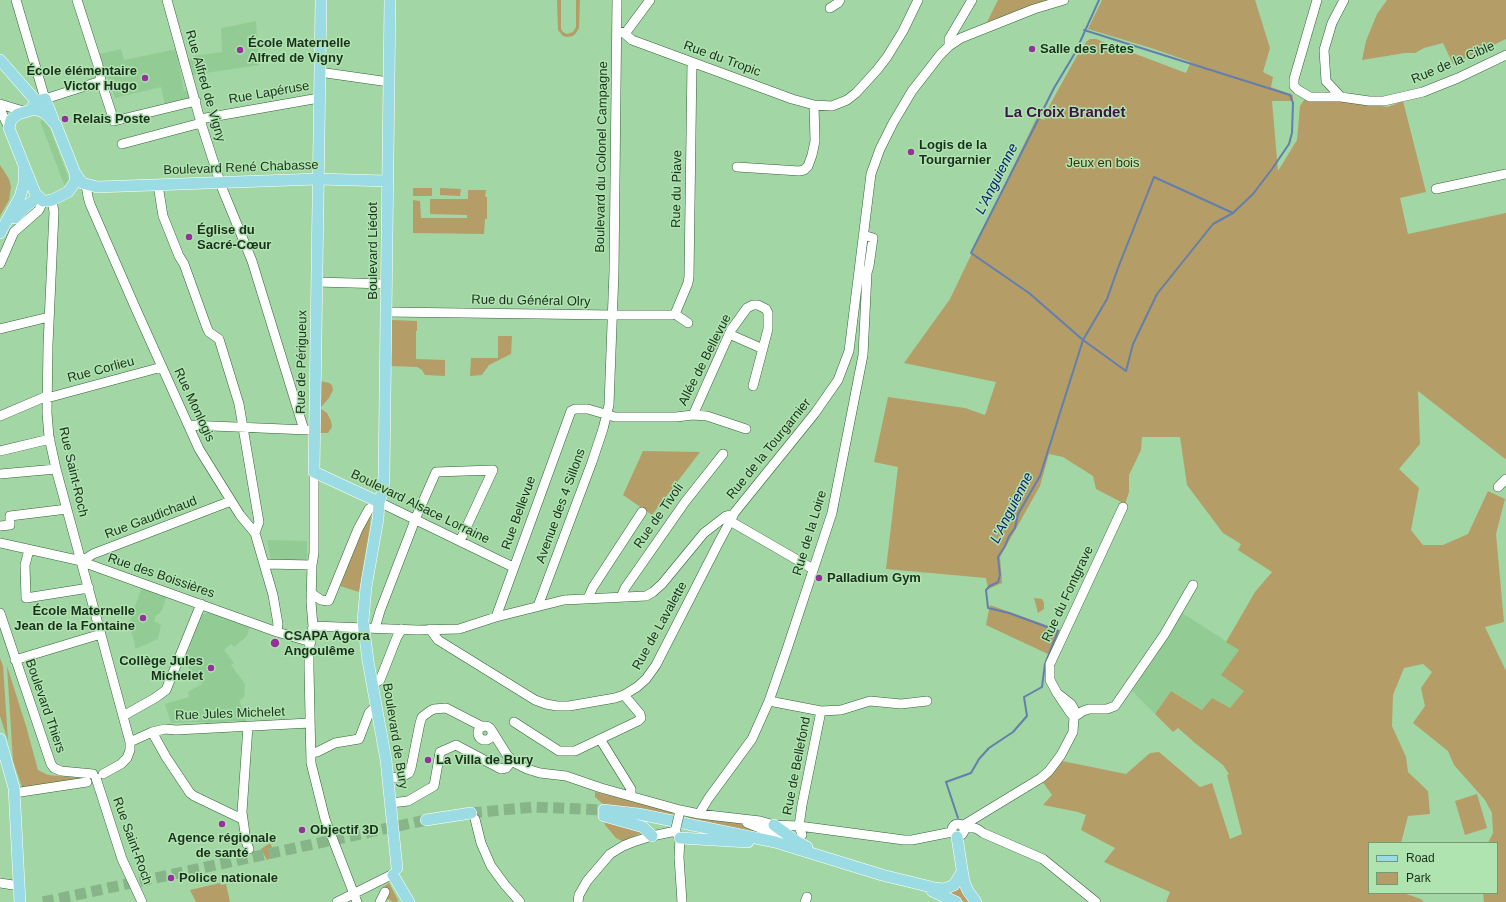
<!DOCTYPE html>
<meta charset="utf-8">
<style>
body{margin:0}
#map{position:relative;width:1506px;height:902px;overflow:hidden;background:#a2d6a4;font-family:Arial,sans-serif}
canvas{display:block}
.legend{position:absolute;left:1368px;top:842px;width:130px;height:52px;box-sizing:border-box;background:#afe3b0;border:1px solid #749b75;margin:0;padding:5px 7px;list-style:none;font-size:12px;color:#1b301c}
.legend li{display:flex;align-items:center;gap:8px;height:20px}
.legend b{width:20px;border:1px solid #749b75}
</style>
<div id="map">
<canvas width="1506" height="902"></canvas>
<ul class="legend">
<li><b style="height:5px;background:#9bdce4"></b>Road</li>
<li><b style="height:11px;background:#b59d68"></b>Park</li>
</ul>
</div>
<script>
const ctx = document.querySelector('canvas').getContext('2d');
ctx.lineJoin = 'round';
function fillPath(path, color) {
  ctx.fillStyle = color;
  ctx.fill(path, 'evenodd');
}
function poly(rows) {
  const path = new Path2D();
  for (const r of rows) {
    if (r.length === 3) {
      path.moveTo(r[0] + r[2], r[1]);
      path.arc(r[0], r[1], r[2], 0, 2 * Math.PI);
      continue;
    }
    path.moveTo(r[0], r[1]);
    for (let i = 2; i < r.length; i += 2) path.lineTo(r[i], r[i + 1]);
  }
  return path;
}
function stroke(path, color, width, dash) {
  ctx.strokeStyle = color;
  ctx.lineWidth = width;
  ctx.lineCap = dash ? 'butt' : 'round';
  ctx.setLineDash(dash || []);
  ctx.stroke(path);
}
function drawText(font, color, halo, rows, align = 'center') {
  ctx.font = font + ' Arial,sans-serif';
  ctx.lineWidth = 3;
  ctx.setLineDash([]);
  ctx.textBaseline = 'middle';
  ctx.strokeStyle = halo;
  ctx.fillStyle = color;
  for (const [text, x, y, turn = 0] of rows) {
    ctx.save();
    ctx.translate(x, y);
    ctx.rotate((+turn || 0) * Math.PI / 180);
    ctx.textAlign = isNaN(turn) ? turn : align;
    if (halo) ctx.strokeText(text, 0, 0);
    ctx.fillText(text, 0, 0);
    ctx.restore();
  }
}
fillPath(poly([
 [256,21,259,65,192,75,188,60,193,59,193,56,222,52,221,28],
 [121,49,124,60,177,49,180,60,178,61,184,91,188,90,191,99,165,105,161,87,115,98,105,69,103,69,99,54],
 [46,119,71,184,65,187,40,121],
 [267,540,307,541,307,562,271,561],
 [142,587,167,596,162,610,158,615,156,615,154,621,161,625,158,639,135,649,135,645,129,623],
 [210,611,250,626,247,636,234,647,231,644,224,650,234,663,231,665,245,684,244,697,239,701,245,712,246,723,236,723,235,721,221,722,221,724,206,724,206,722,171,723,165,704,189,697,188,692,202,684,187,666,181,664,187,649,189,649,190,646,189,645,200,616],
 [1182,613,1240,650,1244,691,1230,709,1203,710,1171,691,1155,714,1132,691]
]), '#92cc94');
fillPath(poly([
 [557,0,561,0,561,29,563,32,567,34,573,32,576,27,576,0,580,0,579,28,576,33,573,36,567,37,563,36,558,30],
 [998,0,1051,0,987,22],
 [1102,0,1255,0,1270,48,1263,72,1273,77,1271,87,1293,95,1293,101,1272,101,1278,171,1297,140,1300,106,1304,100,1345,101,1388,107,1403,101,1426,192,1400,198,1408,234,1506,213,1506,459,1504,458,1418,391,1420,444,1399,469,1419,488,1411,530,1423,545,1443,545,1468,534,1488,491,1505,499,1496,534,1504,622,1485,627,1506,671,1506,902,1484,902,1483,893,1497,893,1497,843,1488,843,1493,833,1492,813,1485,800,1454,765,1448,751,1413,723,1425,706,1421,688,1432,672,1423,664,1404,668,1393,695,1392,726,1406,757,1408,772,1428,791,1430,814,1408,816,1401,843,1369,843,1369,893,1403,893,1421,899,1424,902,1166,902,1170,892,1104,862,1115,848,1081,830,1086,815,1078,812,1043,805,1052,795,1042,781,1050,776,1062,761,1126,774,1150,753,1159,752,1200,787,1212,783,1230,839,1242,834,1227,775,1229,774,1223,765,1195,743,1178,728,1173,732,1155,714,1171,691,1202,710,1212,698,1230,708,1244,691,1221,675,1239,650,1226,642,1255,592,1272,572,1238,550,1241,544,1223,533,1187,485,1180,437,1142,437,1141,450,1129,475,1129,492,1125,504,1096,489,1093,476,1063,457,1049,454,1040,486,1000,557,1002,583,988,589,986,578,886,569,898,467,874,462,888,397,965,408,985,415,996,382,904,363,950,299,1037,117,1044,120,1047,111,1053,99,1078,54,1086,42,1090,39,1096,39,1186,73,1191,62,1151,48,1088,29],
 [1387,0,1506,0,1506,39,1453,64,1443,43,1424,48,1415,53,1405,53,1362,60,1366,41,1377,14],
 [0,165,9,179,11,187,9,200,0,216],
 [413,188,432,188,432,196,413,196],
 [440,188,461,189,460,196,440,195],
 [468,190,486,190,485,197,487,197,487,219,485,219,484,234,413,233,413,200,420,201,421,218,467,218,467,215,430,214,430,199,468,199],
 [392,320,417,321,417,331,416,331,416,359,445,360,445,376,425,375,422,370,417,367,391,366],
 [498,336,512,336,511,354,489,365,482,375,470,376,471,358,498,358],
 [321,381,329,383,332,385,333,390,329,398,321,407],
 [321,409,327,413,331,421,332,427,328,433,320,433],
 [643,451,700,452,652,515,623,495],
 [371,513,370,526,359,592,340,586,363,526],
 [1034,598,1042,599,1044,603,1044,609,1038,613],
 [990,605,1060,630,1050,655,986,625],
 [0,658,3,666,8,741,0,716],
 [7,666,26,726,38,770,48,775,89,779,22,787,13,761],
 [595,792,671,811,673,814,672,816,603,804,595,797],
 [1477,794,1487,828,1465,835,1455,801],
 [690,816,729,820,749,826,767,835,686,820,687,818],
 [604,821,615,825,643,832,644,835,639,834,630,838,627,842,622,841,616,838,605,825],
 [270,843,276,855,267,860,261,849],
 [960,882,972,902,965,902,943,892,956,890],
 [220,883,221,885,226,884,230,902,196,902,190,890],
 [389,883,398,900,397,902,393,902,384,897,386,893,383,887]
]), '#b59d68');
stroke(poly([
 [1084,30,1290,95,1293,103,1292,133,1289,144,1272,169,1253,194,1233,213,1213,224,1157,294,1133,344,1126,371,1083,340,1107,299,1118,268,1154,177,1233,213],
 [958,818,946,782,971,773,979,759,989,748,1013,732,1027,716,1024,697,1042,687,1045,664,1058,631,1009,613,988,608,986,590,990,586,998,582,1000,575,998,557,1005,546,1009,536,1015,528,1018,514,1040,476,1083,340,1029,293,971,253,1054,88,1075,53,1099,0]
]), '#627fae', 2);
stroke(poly([
 [471,813,533,807,604,810],
 [43,902,426,820]
]), '#87b589', 11, [11, 5.5]);
const minor = poly([
 [16,0,45,99,101,81,114,121,196,101],
 [77,0,98,65,101,81],
 [167,0,201,123,222,188,252,261,304,430],
 [1317,0,1294,79,1294,86,1298,90,1310,97,1341,97,1369,101,1384,101,1423,92,1458,78,1506,55],
 [830,8,838,3,840,0],
 [620,33,627,31,650,0],
 [624,33,632,40,792,99,814,105,832,106,847,100,856,93,877,70,887,57,903,31,918,0],
 [949,46,949,39,972,0],
 [319,72,389,82],
 [1341,97,1326,81,1324,50,1332,23,1344,0],
 [0,104,23,111],
 [0,109,9,128],
 [200,119,319,98],
 [122,144,201,123],
 [737,167,799,171,804,170,808,166,812,155,815,141,814,105],
 [86,185,88,197,90,204,135,307,199,449,240,515,255,533,273,595,278,624,277,632],
 [158,185,163,216,179,256,184,264,207,328,209,332,219,339,239,404,259,522,255,533],
 [1436,189,1506,174],
 [52,200,54,212,48,345,47,413,49,437,56,469,130,742,130,750,127,758,121,764,103,774],
 [0,264,14,232,39,210,43,201],
 [317,282,386,284],
 [387,312,613,315,672,315,675,314],
 [675,314,688,283,689,277,692,62],
 [675,314,688,323],
 [0,329,49,317],
 [729,334,763,349],
 [47,398,162,367],
 [693,415,707,416,746,429],
 [0,416,47,396],
 [188,425,308,430],
 [0,451,50,439],
 [314,472,314,553,312,565,311,602,313,626,309,650,309,668,311,763,325,819,357,902],
 [0,474,56,469],
 [1498,487,1506,479],
 [730,521,813,569],
 [0,526,10,525,10,516,67,509],
 [0,543,77,560,277,632,311,642],
 [29,550,25,565,26,598,89,588],
 [82,561,93,554,231,501],
 [265,564,312,565],
 [311,593,321,600,328,601,329,600,358,529,369,509,379,502,513,567],
 [621,597,625,588,685,502,723,454],
 [588,598,593,587,642,512],
 [538,606,592,462,603,429,609,405,614,271,617,0],
 [0,613,51,764,54,768,61,771,93,774],
 [496,617,571,411,575,409,588,409,615,417,676,417,693,415,731,330,747,308,753,305,758,305,766,309,768,313,768,329,753,386],
 [313,626,417,630,459,629,496,617,564,600,646,596,653,592,662,584,704,533,726,516,730,515,733,516],
 [375,628,380,611,417,515,436,472,493,470,460,541],
 [430,629,438,640,535,700,546,704,557,706,569,706,615,698,624,695,637,687,646,679,656,665,719,542,735,512,815,413,838,380,849,351,871,174,880,149,893,123,912,91,940,55,949,46,961,38,1034,9,1064,0],
 [15,660,101,634],
 [372,685,380,680,397,637,402,629],
 [1057,693,1050,680,1050,664,1123,507],
 [769,701,821,711,841,710,870,701,901,704,927,701],
 [123,716,155,698,166,690,201,604],
 [1074,717,1083,711,1089,709,1107,709,1115,706,1164,635,1193,585],
 [514,722,559,751,575,751,638,721,641,718,640,714,624,695],
 [248,726,242,812,246,841,249,849],
 [485,733,7],
 [492,731,507,755,515,763,527,769,540,773,566,776,601,788,680,810,699,814,760,821,774,825,799,826,904,840,912,840,952,832],
 [152,732,166,757,190,793,194,796,242,819],
 [600,739,631,789,631,795],
 [130,742,152,732,165,729,176,730,310,723],
 [311,753,317,752,335,743,359,739,369,713,376,706],
 [96,778,122,859,142,902],
 [388,778,401,777,409,773,411,768,420,723,422,717,430,711,434,709,446,708,483,727],
 [14,793,87,782],
 [391,803,408,801,434,786,440,752,456,745,501,769,506,768,512,761],
 [699,814,708,799,752,739,769,701,787,649,832,513,863,355,867,273,869,266,873,238,863,235],
 [475,819,481,843,491,866,505,885,520,902],
 [747,823,770,832,788,836],
 [958,830,6],
 [962,826,1041,778,1049,771,1061,755,1073,732,1074,717,1074,709,1071,704,1057,693,1069,711,1074,717],
 [964,828,975,828,979,830,983,833,1043,859,1096,902],
 [676,833,680,838,679,857,682,902],
 [802,835,799,826,802,805,821,711],
 [0,883,13,885],
 [337,902,391,875],
 [380,902,385,892],
 [578,902,579,895,587,881,610,854,623,846,633,842,652,836,676,831],
 [805,902,807,897]
]);
const major = poly([
 [321,0,314,472,379,502],
 [390,0,384,476,383,491,379,502,378,519,366,587,363,621,368,661,386,760,397,868],
 [0,60,36,101],
 [33,106,36,101,45,99,53,119],
 [35,109,45,113,56,125,75,173,75,182,68,192,52,200,46,201,43,201,35,193,9,128,11,120,18,114,35,109],
 [75,173,82,183,97,187,318,179,387,181],
 [15,218,26,206,38,197],
 [0,233,20,197,24,183,24,169],
 [0,739,14,788,20,902],
 [604,810,639,814,775,842,882,875,935,888,944,889,954,885,962,872],
 [604,816,643,827,652,836],
 [426,820,471,813],
 [774,825,796,841,807,847],
 [957,837,964,882,968,891,976,902],
 [680,838,748,842],
 [393,875,409,902],
 [932,891,956,902]
]);
stroke(minor, '#336337', 10);
stroke(major, '#fff', 12);
stroke(minor, '#fff', 9);
stroke(major, '#9bdce4', 11);
const minorBridge = poly([
 [676,828,679,815]
]);
stroke(minorBridge, '#336337', 10, []);
stroke(minorBridge, '#fff', 9);
for (const [x, y, r, color] of [
 [1032,49,4,"#94329a"],
 [240,50,4,"#94329a"],
 [145,78,4,"#94329a"],
 [65,119,4,"#94329a"],
 [911,152,4,"#94329a"],
 [189,237,4,"#94329a"],
 [819,578,4,"#94329a"],
 [143,618,4,"#94329a"],
 [275,643,5,"#94329a"],
 [211,668,4,"#94329a"],
 [428,760,4,"#94329a"],
 [222,824,4,"#94329a"],
 [302,830,4,"#94329a"],
 [171,878,4,"#94329a"]
]) {
  const dot = new Path2D();
  dot.arc(x, y, r, 0, 2 * Math.PI);
  ctx.fillStyle = color;
  ctx.fill(dot);
  stroke(dot, '#afe3b0', 1.5);
}
drawText('bold 13px', '#1b301c', '#afe3b0', [
 ["École Maternelle",248,43],
 ["Alfred de Vigny",248,58],
 ["Salle des Fêtes",1040,49],
 ["École élémentaire",137,71,"right"],
 ["Victor Hugo",137,86,"right"],
 ["Relais Poste",73,119],
 ["Logis de la",919,145],
 ["Tourgarnier",919,160],
 ["Église du",197,230],
 ["Sacré-Cœur",197,245],
 ["Palladium Gym",827,578],
 ["École Maternelle",135,611,"right"],
 ["Jean de la Fontaine",135,626,"right"],
 ["CSAPA Agora",284,636],
 ["Angoulême",284,651],
 ["Collège Jules",203,661,"right"],
 ["Michelet",203,676,"right"],
 ["La Villa de Bury",436,760],
 ["Objectif 3D",310,830],
 ["Agence régionale",222,838,"center"],
 ["de santé",222,853,"center"],
 ["Police nationale",179,878]
], 'left');
drawText('13px', '#1b301c', '#afe3b0', [
 ["Rue du Tropic",722,59,20],
 ["Rue de la Cible",1453,63,-23],
 ["Rue Alfred de Vigny",205,86,74],
 ["Rue Lapéruse",269,93,-10],
 ["Boulevard du Colonel Campagne",602,157,-89],
 ["Boulevard René Chabasse",241,168,-2],
 ["Rue du Piave",677,189,-89],
 ["Boulevard Liédot",373,251,-90],
 ["Rue du Général Olry",531,301,1],
 ["Allée de Bellevue",705,360,-63],
 ["Rue de Périgueux",302,362,-89],
 ["Rue Corlieu",101,370,-15],
 ["Rue Monlogis",194,405,65],
 ["Rue de la Tourgarnier",769,449,-51],
 ["Rue Saint-Roch",73,472,77],
 ["Avenue des 4 Sillons",561,506,-70],
 ["Boulevard Alsace Lorraine",420,507,26],
 ["Rue Bellevue",519,513,-70],
 ["Rue de Tivoli",659,516,-55],
 ["Rue Gaudichaud",151,518,-21],
 ["Rue de la Loire",810,533,-73],
 ["Rue des Boissières",161,576,19],
 ["Rue du Fontgrave",1068,594,-65],
 ["Rue de Lavalette",660,626,-61],
 ["Boulevard Thiers",45,706,71],
 ["Rue Jules Michelet",230,714,-2],
 ["Boulevard de Bury",395,736,81],
 ["Rue de Bellefond",797,766,-79],
 ["Rue Saint-Roch",132,841,70]
]);
drawText('13px', '#3f2f07', '#afe3b0', [
 ["Jeux en bois",1103,163]
]);
drawText('italic 14px', '#0b2178', '#afe3b0', [
 ["L'Anguienne",997,179,-63],
 ["L'Anguienne",1012,508,-63]
]);
drawText('bold 15px', '#401243', '#afe3b0', [
 ["La Croix Brandet",1065,113]
]);
</script>
